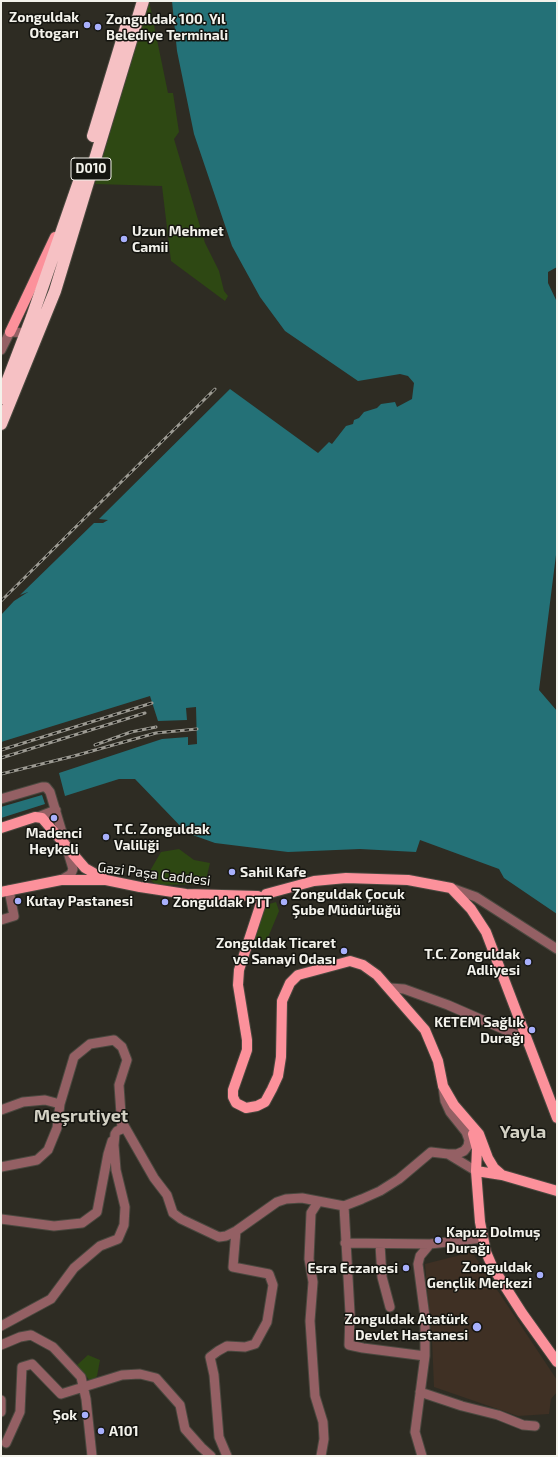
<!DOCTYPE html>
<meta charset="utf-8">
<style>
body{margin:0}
#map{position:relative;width:558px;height:1457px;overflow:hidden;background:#2e2c23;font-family:"Exo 2",sans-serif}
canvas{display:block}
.frame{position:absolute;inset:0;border:2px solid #f3f2eb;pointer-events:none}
</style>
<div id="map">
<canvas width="558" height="1457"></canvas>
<div class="frame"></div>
</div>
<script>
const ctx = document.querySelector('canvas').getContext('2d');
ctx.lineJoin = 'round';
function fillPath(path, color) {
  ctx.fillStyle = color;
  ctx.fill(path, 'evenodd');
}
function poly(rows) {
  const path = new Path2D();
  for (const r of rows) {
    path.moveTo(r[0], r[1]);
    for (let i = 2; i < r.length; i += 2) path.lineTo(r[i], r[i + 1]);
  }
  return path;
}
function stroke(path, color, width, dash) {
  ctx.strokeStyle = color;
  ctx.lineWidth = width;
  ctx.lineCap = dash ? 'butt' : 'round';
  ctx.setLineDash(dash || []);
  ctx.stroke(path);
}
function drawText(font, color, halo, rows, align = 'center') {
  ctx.font = font + ' "Exo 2",sans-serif';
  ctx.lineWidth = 3;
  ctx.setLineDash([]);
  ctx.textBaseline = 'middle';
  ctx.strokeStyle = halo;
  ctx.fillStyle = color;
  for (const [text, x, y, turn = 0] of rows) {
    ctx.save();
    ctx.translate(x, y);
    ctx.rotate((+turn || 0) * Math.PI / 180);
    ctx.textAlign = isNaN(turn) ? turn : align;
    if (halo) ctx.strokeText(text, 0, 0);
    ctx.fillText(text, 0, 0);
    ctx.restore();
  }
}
fillPath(poly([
 [472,1252,557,1380,557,1392,551,1399,549,1414,518,1416,434,1387,432,1339,425,1264]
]), '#3f3024');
fillPath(poly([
 [147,1,149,1,168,93,173,93,179,132,174,139,205,243,219,271,224,291,228,296,225,301,171,261,162,186,95,184],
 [179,849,194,860,210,863,205,884,156,885,147,876,161,852],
 [276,902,279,911,264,947,252,942,266,905],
 [88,1355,100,1360,97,1376,91,1382,77,1365]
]), '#2e4813');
fillPath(poly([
 [172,1,557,1,557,267,548,272,548,283,557,302,557,547,539,690,557,711,557,914,504,878,499,869,420,840,416,852,360,849,288,852,215,843,187,833,135,779,119,779,65,796,59,773,162,739,188,737,188,745,197,744,196,707,186,708,187,720,158,721,150,696,1,742,1,615,14,601,28,592,20,595,94,523,103,523,108,520,99,519,230,389,318,453,329,442,332,444,346,426,353,424,354,420,359,418,364,412,377,408,381,404,395,402,397,407,412,399,414,383,408,376,400,374,358,381,285,331,260,297,232,246,194,134,177,51],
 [42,795,45,804,1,818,1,807]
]), '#247177');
const minor = poly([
 [1,350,10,332,26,333],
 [1,799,42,787,46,787,50,792,73,869,71,874,61,880],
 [38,817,56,810],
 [451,888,476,897,557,949],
 [1,920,14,916,9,890],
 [390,988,404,989,448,1005,526,1039],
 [443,1087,445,1101,450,1112,466,1132,469,1140,468,1146,464,1151,457,1154,448,1154],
 [1,1110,23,1102,45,1100,60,1104],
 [122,1122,154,1178,167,1195,173,1213,181,1219,219,1237,226,1236,236,1231,277,1202,286,1199,302,1198,344,1206,362,1199,380,1191,399,1179,431,1152,448,1154,476,1171],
 [1,1167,37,1160,48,1150,57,1128,60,1104,74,1057,90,1044,114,1040,122,1047,127,1060,119,1085,122,1129,117,1131,115,1134,114,1145,116,1170,125,1207,124,1225,118,1239,100,1246,74,1268,51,1299,1,1326],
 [318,1202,311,1213,309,1259,313,1282,310,1321,315,1396,323,1422,324,1439,321,1456],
 [344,1206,350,1313,349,1345,363,1348,425,1356],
 [1,1219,54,1226,82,1223,97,1212,108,1154,112,1141],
 [345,1243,430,1244],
 [380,1244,382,1277,390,1307],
 [1,1345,20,1337,31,1335,53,1347,81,1377,86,1399,92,1456],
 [420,1392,462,1406,498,1415,523,1425,535,1426],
 [1,1400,1,1412],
 [6,1443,20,1412,22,1367,32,1364,61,1394,122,1375,140,1374,156,1378,180,1405,185,1429,201,1447,211,1456],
 [227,1456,219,1437,214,1375,210,1357,218,1351,227,1346,245,1347,255,1344,267,1322,273,1285,269,1274,233,1267,236,1231],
 [422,1456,415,1432,425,1356,425,1317,418,1264,420,1256,430,1244,483,1238]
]);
const major = poly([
 [10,332,55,237],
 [1,828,35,817,42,818,85,868,106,880],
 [1,892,61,880,106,880,140,887,186,894,258,896],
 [266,894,314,881,346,878,408,880,451,888,471,909,486,932,557,1118],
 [262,900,239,970,238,985,247,1040,247,1050,233,1090,233,1097,236,1103,246,1108,257,1106,265,1102,272,1089,278,1076,281,1057,282,1001,290,983,298,975,350,961,363,965,377,975,425,1030,438,1061,443,1086,454,1105,479,1134,488,1158,494,1168,502,1175],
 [473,1134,477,1149,476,1171,480,1222,486,1252,492,1266,522,1313,557,1362],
 [476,1171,502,1175,557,1191]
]);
const highway = poly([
 [93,136,127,24],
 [1,398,32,317,82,173],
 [1,424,55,291,143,1]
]);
stroke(minor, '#4a483f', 11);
stroke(major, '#4a483f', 12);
stroke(highway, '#4a483f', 14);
stroke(minor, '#946064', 9);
stroke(major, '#fc919b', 10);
stroke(highway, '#f6c1c4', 12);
const rail = poly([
 [1,601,215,389],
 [95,745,131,732,156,727],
 [1,750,152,703],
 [1,758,145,713],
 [1,774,74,756,156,733,197,729]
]);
stroke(rail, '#9c9a92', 3);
stroke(rail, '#151510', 1.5, [4.5]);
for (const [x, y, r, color] of [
 [87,25,4,"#a8b0fc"],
 [98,27,4,"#a8b0fc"],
 [124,239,4,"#a8b0fc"],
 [54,818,4,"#a8b0fc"],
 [106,837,4,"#a8b0fc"],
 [232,872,4,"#a8b0fc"],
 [18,901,4,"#a8b0fc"],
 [165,902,4,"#a8b0fc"],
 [284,902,4,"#a8b0fc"],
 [344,951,4,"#a8b0fc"],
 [528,962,4,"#a8b0fc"],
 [532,1030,4,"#a8b0fc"],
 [438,1240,4,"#a8b0fc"],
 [406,1268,4,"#a8b0fc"],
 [540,1275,4,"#a8b0fc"],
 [477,1327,5,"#a8b0fc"],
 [85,1415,4,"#a8b0fc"],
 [101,1431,4,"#a8b0fc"]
]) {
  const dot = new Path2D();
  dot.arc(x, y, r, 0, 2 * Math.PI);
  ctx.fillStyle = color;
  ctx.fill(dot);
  stroke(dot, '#151510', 1.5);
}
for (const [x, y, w] of [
 [91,169,40]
]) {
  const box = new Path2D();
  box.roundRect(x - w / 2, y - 11, w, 22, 3);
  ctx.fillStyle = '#151510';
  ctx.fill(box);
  stroke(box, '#f3f2eb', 1);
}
drawText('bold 13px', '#f3f2eb', null, [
 ["D010",91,169]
]);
drawText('bold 14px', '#f3f2eb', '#151510', [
 ["Zonguldak",79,17,"right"],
 ["Otogarı",79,33,"right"],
 ["Zonguldak 100. Yıl",106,19],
 ["Belediye Terminali",106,35],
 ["Uzun Mehmet",132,231],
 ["Camii",132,247],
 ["T.C. Zonguldak",114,829],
 ["Valiliği",114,845],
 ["Madenci",54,833,"center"],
 ["Heykeli",54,849,"center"],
 ["Sahil Kafe",240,872],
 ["Zonguldak Çocuk",292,894],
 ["Şube Müdürlüğü",292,910],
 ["Kutay Pastanesi",26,901],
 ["Zonguldak PTT",173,902],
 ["Zonguldak Ticaret",336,943,"right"],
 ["ve Sanayi Odası",336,959,"right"],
 ["T.C. Zonguldak",520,954,"right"],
 ["Adliyesi",520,970,"right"],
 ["KETEM Sağlık",524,1022,"right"],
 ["Durağı",524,1038,"right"],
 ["Kapuz Dolmuş",446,1232],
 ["Durağı",446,1248],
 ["Zonguldak",532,1267,"right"],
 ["Gençlik Merkezi",532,1283,"right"],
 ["Esra Eczanesi",398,1268,"right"],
 ["Zonguldak Atatürk",468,1319,"right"],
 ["Devlet Hastanesi",468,1335,"right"],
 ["Şok",77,1415,"right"],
 ["A101",109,1431]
], 'left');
drawText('14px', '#f3f2eb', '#151510', [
 ["Gazi Paşa Caddesi",154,874,7]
]);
drawText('bold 18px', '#d3d1c4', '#151510', [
 ["Meşrutiyet",81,1116],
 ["Yayla",523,1132]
]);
</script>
